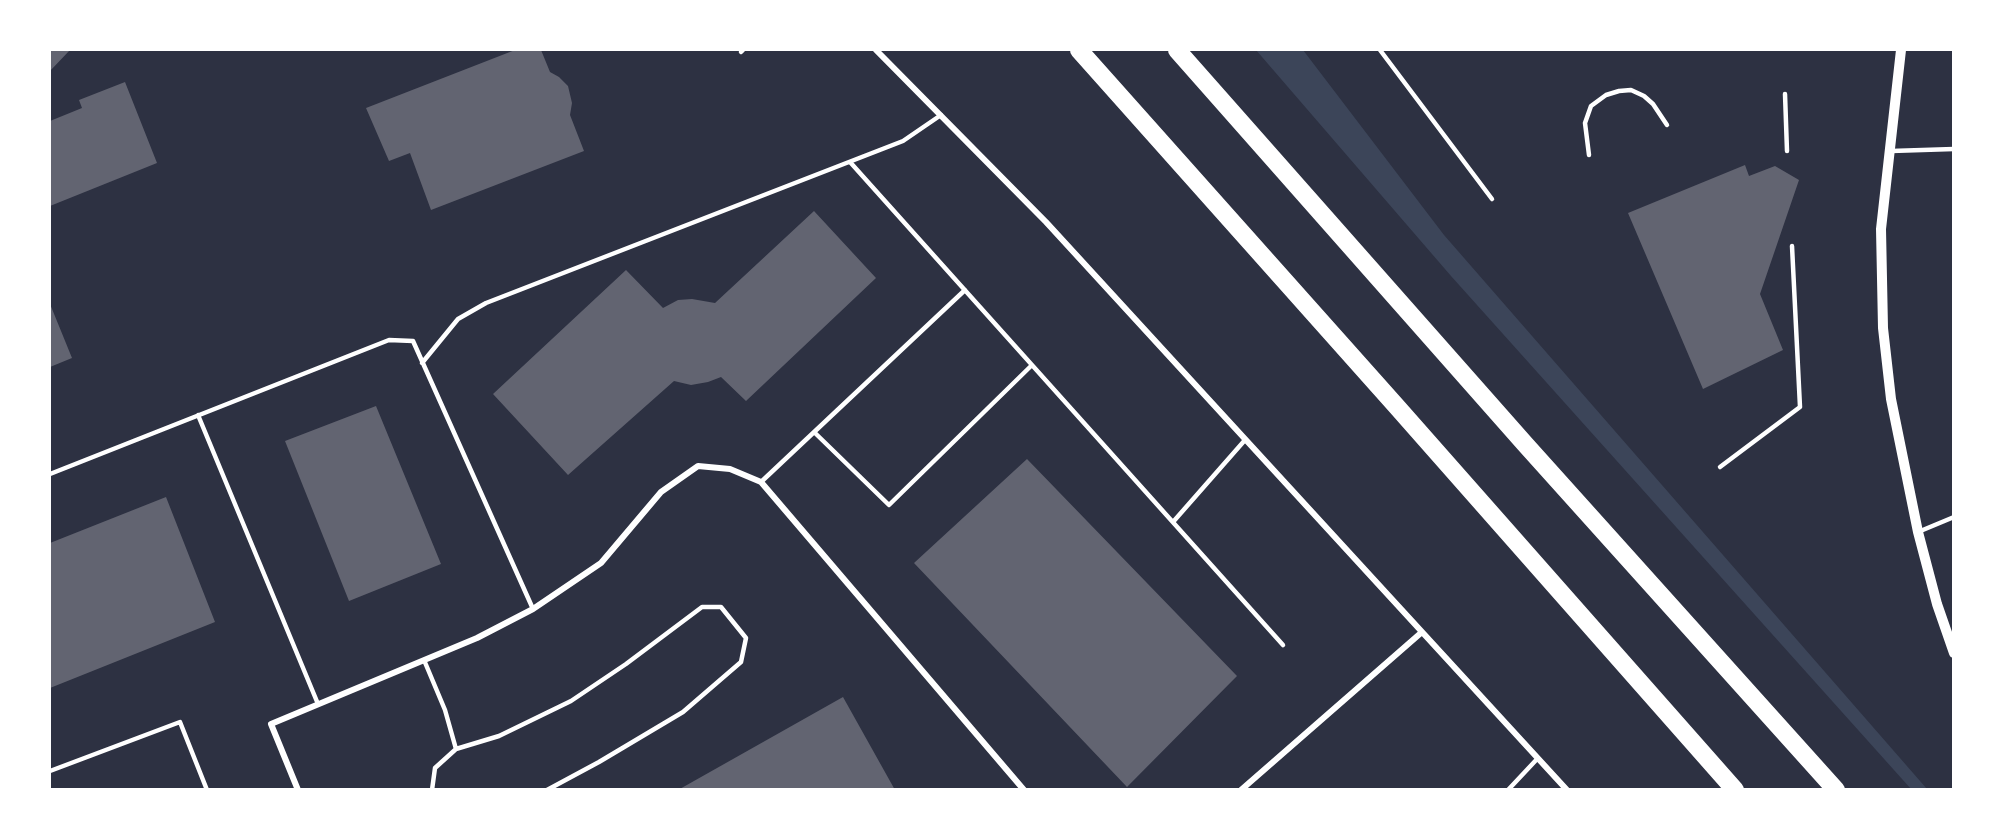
<!DOCTYPE html>
<style>
body{margin:0}
#map{position:relative;width:2003px;height:839px;overflow:hidden;background:#2d3142;font-family:Literata,serif}
canvas{display:block}
.frame{position:absolute;inset:0;border:51px solid #fff;pointer-events:none}
</style>
<div id="map">
<canvas width="2003" height="839"></canvas>
<div class="frame"></div>
</div>
<script>
const ctx = document.querySelector('canvas').getContext('2d');
ctx.lineJoin = 'round';
function fillPath(path, color) {
  ctx.fillStyle = color;
  ctx.fill(path, 'evenodd');
}
function poly(rows) {
  const path = new Path2D();
  for (const r of rows) {
    path.moveTo(r[0], r[1]);
    for (let i = 2; i < r.length; i += 2) path.lineTo(r[i], r[i + 1]);
  }
  return path;
}
function stroke(path, color, width, dash) {
  ctx.strokeStyle = color;
  ctx.lineWidth = width;
  ctx.lineCap = dash ? 'butt' : 'round';
  ctx.setLineDash(dash || []);
  ctx.stroke(path);
}
fillPath(poly([
 [1256,50,1303,50,1444,235,1927,789,1911,789,1451,276]
]), '#3c4559');
fillPath(poly([
 [50,50,70,50,50,71],
 [515,50,541,50,550,72,559,77,568,86,572,103,570,115,584,151,431,210,410,153,389,161,366,108],
 [125,82,157,163,50,206,50,121,82,108,79,100],
 [1745,165,1749,176,1775,166,1799,180,1760,294,1783,350,1703,389,1628,213],
 [814,211,876,278,746,401,721,377,708,382,691,385,674,381,568,475,493,394,626,270,663,308,678,300,692,299,715,303],
 [50,304,72,358,50,367],
 [376,406,441,564,349,601,285,441],
 [1027,459,1237,676,1127,787,914,563],
 [166,497,215,622,50,688,50,543],
 [843,697,895,790,678,790]
]), '#626471');
stroke(poly([
 [1380,50,1492,199],
 [741,52,743,50],
 [1785,94,1787,151],
 [1891,151,1954,149],
 [1589,155,1585,123,1591,106,1606,95,1619,91,1631,90,1644,96,1653,104,1667,125],
 [850,162,1283,645],
 [422,363,458,319,486,303,903,141,941,115],
 [198,415,318,704],
 [814,432,889,505,1032,365],
 [1720,467,1800,407,1792,246],
 [50,474,389,340,413,341,533,609],
 [761,482,965,290],
 [1173,522,1245,440],
 [1918,532,1954,517],
 [424,660,445,710,456,749],
 [50,771,180,722,207,790],
 [432,790,435,768,456,749,499,736,571,701,626,664,702,607,721,607,746,638,741,662,683,712,599,762,547,790],
 [1508,790,1538,758]
]), '#fff', 4.5);
stroke(poly([
 [876,50,1046,222,1567,790],
 [298,790,271,724,477,638,533,609,601,563,661,492,698,466,730,469,761,482,1024,790],
 [1241,790,1422,632]
]), '#fff', 6);
stroke(poly([
 [1901,50,1881,229,1883,328,1891,399,1918,532,1937,604,1954,653]
]), '#fff', 10);
stroke(poly([
 [1079,50,1398,408,1735,790],
 [1177,50,1525,444,1836,790]
]), '#fff', 18);
</script>
